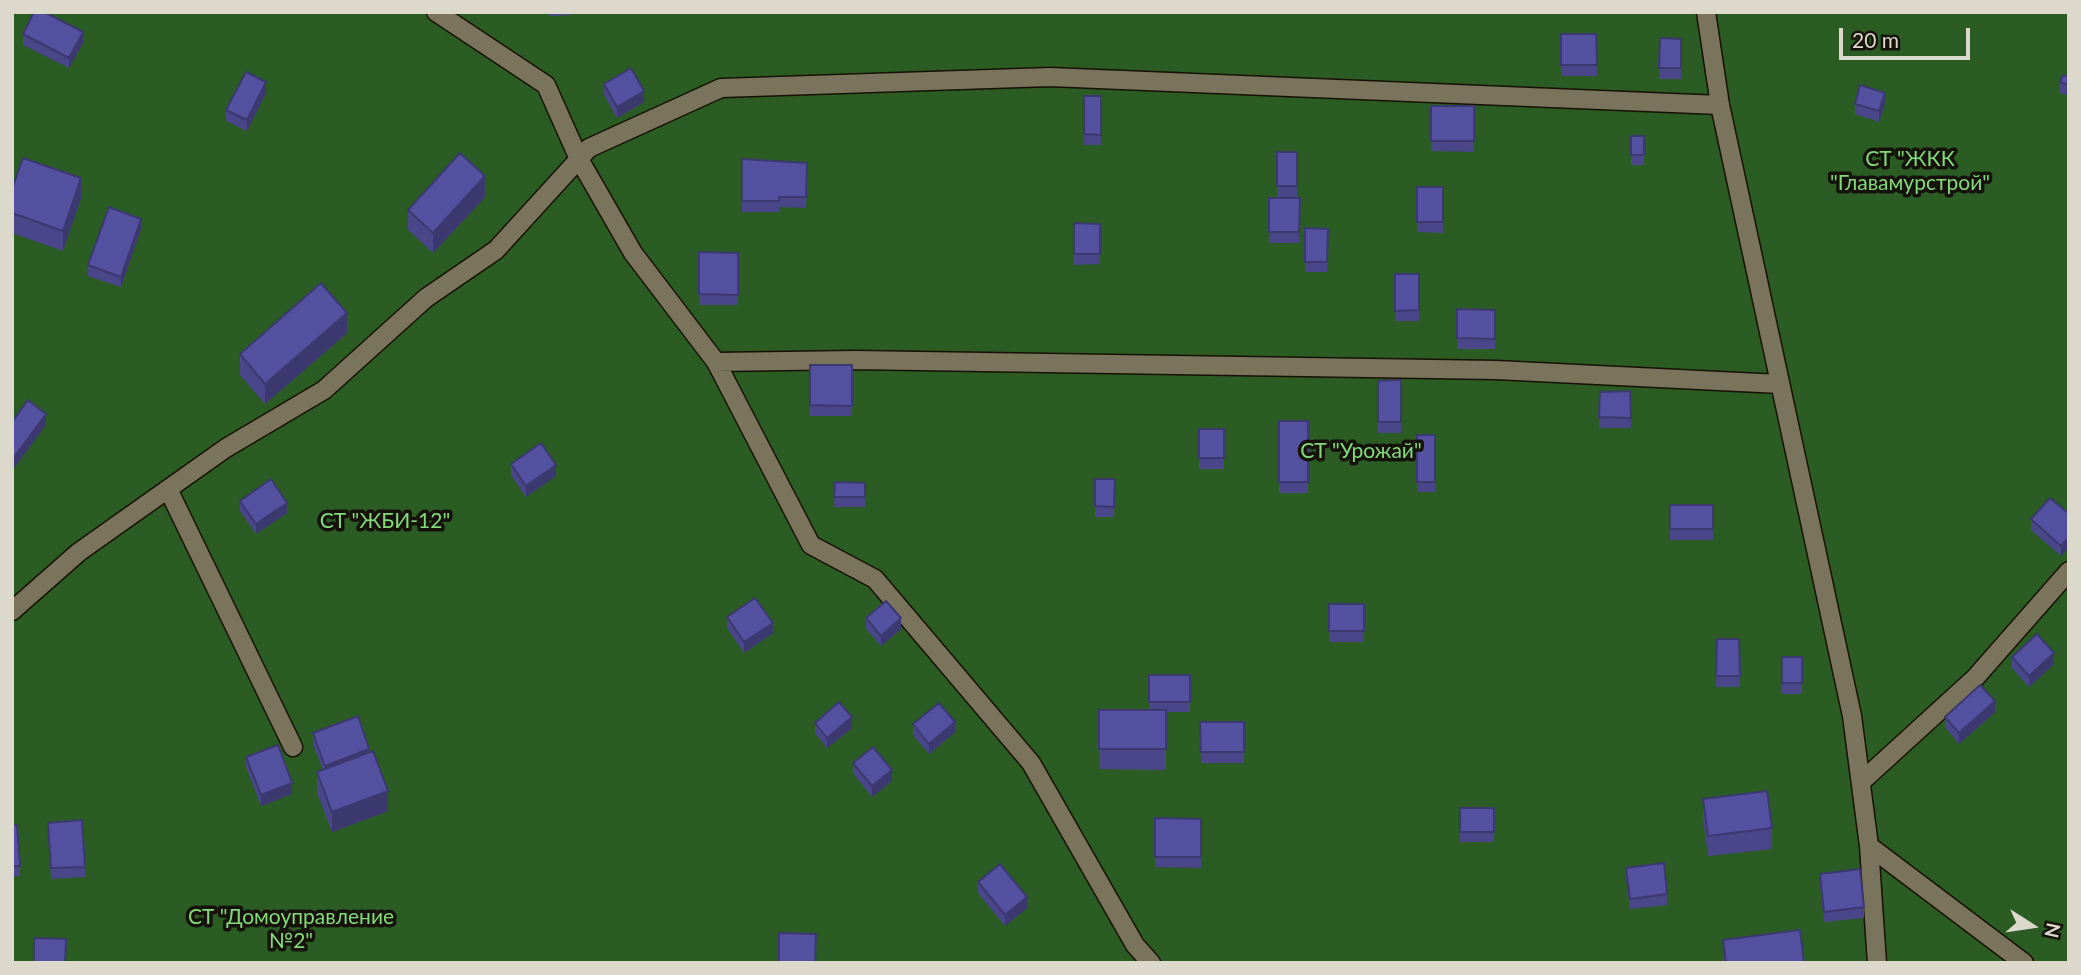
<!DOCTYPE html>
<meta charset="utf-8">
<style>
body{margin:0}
#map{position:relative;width:2081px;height:975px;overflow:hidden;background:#2e2914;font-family:Lato,sans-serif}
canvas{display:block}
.frame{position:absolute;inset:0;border:14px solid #dcd8cc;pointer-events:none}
.north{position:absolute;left:1997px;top:891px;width:70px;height:70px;-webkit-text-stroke:5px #141209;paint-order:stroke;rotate:102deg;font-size:19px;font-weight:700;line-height:28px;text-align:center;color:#dcd8cc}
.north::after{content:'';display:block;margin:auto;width:24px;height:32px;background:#dcd8cc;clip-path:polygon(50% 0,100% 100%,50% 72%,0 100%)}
.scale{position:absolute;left:1839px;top:28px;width:131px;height:32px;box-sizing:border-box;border:4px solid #dcd8cc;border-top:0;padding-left:9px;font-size:21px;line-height:24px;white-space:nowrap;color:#dcd8cc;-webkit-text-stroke:5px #141209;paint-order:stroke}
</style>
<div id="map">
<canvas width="2081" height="975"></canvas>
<div class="frame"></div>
<div class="north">N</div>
<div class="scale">20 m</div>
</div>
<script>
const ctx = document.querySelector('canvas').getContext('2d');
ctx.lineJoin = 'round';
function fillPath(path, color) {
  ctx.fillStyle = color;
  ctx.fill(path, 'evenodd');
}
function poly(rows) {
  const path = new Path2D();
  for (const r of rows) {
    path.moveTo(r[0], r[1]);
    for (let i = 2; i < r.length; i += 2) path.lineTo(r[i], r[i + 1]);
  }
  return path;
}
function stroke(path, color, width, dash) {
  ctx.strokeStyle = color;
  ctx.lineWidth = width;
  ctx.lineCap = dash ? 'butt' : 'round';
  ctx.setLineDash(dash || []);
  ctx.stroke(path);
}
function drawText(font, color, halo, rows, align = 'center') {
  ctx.font = font + ' Lato,sans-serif';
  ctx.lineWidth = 7;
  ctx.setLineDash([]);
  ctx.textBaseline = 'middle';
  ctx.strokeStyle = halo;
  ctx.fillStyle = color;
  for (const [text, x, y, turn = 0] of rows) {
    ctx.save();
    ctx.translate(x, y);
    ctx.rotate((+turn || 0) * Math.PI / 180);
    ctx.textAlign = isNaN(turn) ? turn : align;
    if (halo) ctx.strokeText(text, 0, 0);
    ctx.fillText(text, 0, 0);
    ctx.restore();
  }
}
fillPath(poly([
 [12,12,2069,12,2069,963,12,963]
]), '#2a5c24');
const minor = poly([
 [436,12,546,85,579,159,633,253,716,362,855,360,1496,370,1780,384],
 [1706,12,1720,105,1852,716,1869,846,2024,963],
 [716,362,811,545,875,579,1031,763,1135,945,1151,963],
 [168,489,293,747],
 [12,611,79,552,226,448,324,390,426,298,496,250,589,148,721,88,1050,77,1720,105],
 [1861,782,1975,678,2069,571],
 [1869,846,1877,963]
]);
stroke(minor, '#171101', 21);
stroke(minor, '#7a745d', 18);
fillPath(poly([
 [549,12,571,12,571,15,549,16],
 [23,34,83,43,69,68,23,45],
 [1561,34,1596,34,1597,76,1561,76],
 [1660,38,1681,39,1681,79,1659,79],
 [2069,77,2069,96,2060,93,2060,82],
 [604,84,644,102,617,118,604,95],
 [266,93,247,131,226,121,226,110],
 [1084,96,1101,96,1101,145,1084,145],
 [1885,103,1879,122,1855,114,1855,104],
 [1431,106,1474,106,1474,152,1431,151],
 [1631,136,1644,136,1644,165,1631,165],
 [1277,152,1297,152,1297,197,1277,197],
 [742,159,807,163,806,208,779,207,779,212,742,212],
 [1417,187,1443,187,1443,233,1417,232],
 [12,189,81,198,63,251,12,233],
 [485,197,433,253,408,230,408,210],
 [1269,198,1300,198,1299,243,1269,243],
 [1074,223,1100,224,1100,264,1074,265],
 [1305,228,1328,229,1327,272,1305,272],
 [141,229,121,287,88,276,88,265],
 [699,252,738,253,738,305,699,305],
 [1395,274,1419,274,1419,321,1395,321],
 [1457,309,1495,310,1495,349,1457,349],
 [347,333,265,404,240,375,240,354],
 [810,365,852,365,852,416,810,416],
 [1401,380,1401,433,1378,433,1378,381],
 [1630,391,1631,428,1599,428,1600,392],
 [1279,421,1308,421,1308,493,1279,493],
 [1199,429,1224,429,1224,469,1199,469],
 [1417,435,1435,435,1435,492,1417,492],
 [511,464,556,476,526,497,511,475],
 [1095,479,1115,479,1114,517,1095,517],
 [835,482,865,483,865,507,834,507],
 [240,501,287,513,256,534,240,511],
 [1670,505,1713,505,1713,540,1670,540],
 [2069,514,2061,556,2031,530,2031,519],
 [1329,604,1364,604,1364,642,1329,642],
 [727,617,773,633,744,653,727,628],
 [866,618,901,629,881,646,866,629],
 [1717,639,1739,639,1740,687,1716,687],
 [1782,657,1802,657,1802,694,1782,694],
 [2012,657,2054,664,2029,687,2012,668],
 [1149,675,1190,675,1190,712,1166,712,1166,770,1099,769,1099,710,1149,710],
 [1995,712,1959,744,1945,727,1945,717],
 [1200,722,1244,722,1244,763,1201,763],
 [815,723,852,728,827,748,815,733],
 [913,724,955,732,929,754,913,735],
 [313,733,369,753,388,811,332,832,317,793,317,772,323,770,313,744],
 [246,757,292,794,261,806,246,767],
 [853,763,892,781,872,797,853,773],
 [1703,799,1772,828,1772,849,1708,856,1703,819],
 [1460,808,1494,808,1494,842,1460,842],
 [1155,818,1201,819,1201,868,1155,867],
 [48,823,85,867,85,877,51,879],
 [12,825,20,866,20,876,12,877],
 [1626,868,1667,894,1667,905,1630,909,1626,878],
 [1820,874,1864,907,1864,918,1824,922,1820,884],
 [978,882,1027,908,1005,926,978,893],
 [1723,940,1804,963,1724,963]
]), '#49468a');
fillPath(poly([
 [83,32,83,43,69,68,69,58],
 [266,82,266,93,247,131,247,120],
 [644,91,644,102,617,118,617,107],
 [1885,93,1885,103,1879,122,1879,111],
 [485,176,485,197,433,253,433,233],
 [81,178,81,198,63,251,63,231],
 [141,219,141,229,121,287,121,277],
 [347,313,347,333,265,404,265,384],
 [46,414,46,425,12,471,12,460],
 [556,465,556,476,526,497,526,486],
 [287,503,287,513,256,534,256,524],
 [2069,537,2069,548,2061,556,2061,546],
 [901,618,901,629,881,646,881,636],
 [773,623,773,633,744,653,744,642],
 [2054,653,2054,664,2029,687,2029,676],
 [1995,701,1995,712,1959,744,1959,733],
 [852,717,852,728,827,748,827,738],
 [955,722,955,732,929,754,929,744],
 [369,749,369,759,325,776,325,766],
 [892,770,892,781,872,797,872,786],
 [292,783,292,794,261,806,261,795],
 [388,791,388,811,332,832,332,812],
 [1027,897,1027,908,1005,926,1005,915]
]), '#3c3971');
const building = poly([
 [34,12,44,12,83,32,69,58,23,34,34,12],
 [1561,34,1596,34,1597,65,1561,65,1561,34],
 [1660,38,1681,39,1681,68,1659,68,1660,38],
 [631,68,644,91,617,107,604,84,631,68],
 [246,72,266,82,247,120,226,110,246,72],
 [2063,75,2069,77,2069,85,2060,82,2063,75],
 [1860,85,1885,93,1879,111,1855,104,1860,85],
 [1084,96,1101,96,1101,135,1084,134,1084,96],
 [1431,106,1474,106,1474,141,1431,141,1431,106],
 [1631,136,1644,136,1644,155,1631,155,1631,136],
 [1277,152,1297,152,1297,186,1277,186,1277,152],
 [460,153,485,176,433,233,408,210,460,153],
 [23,158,81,178,63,231,12,213,12,189,23,158],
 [742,159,807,163,806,197,779,197,779,201,742,201,742,159],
 [1417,187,1443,187,1443,222,1417,222,1417,187],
 [1269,198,1300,198,1299,232,1269,232,1269,198],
 [109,207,141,219,121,277,88,265,109,207],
 [1074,223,1100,224,1100,254,1074,254,1074,223],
 [1305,228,1328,229,1327,262,1305,262,1305,228],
 [699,252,738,253,738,295,699,294,699,252],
 [1395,274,1419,274,1419,310,1395,311,1395,274],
 [321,283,347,313,265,384,240,354,321,283],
 [1457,309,1495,310,1495,339,1457,338,1457,309],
 [810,365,852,365,852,406,810,405,810,365],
 [1401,380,1401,422,1378,422,1378,381,1401,380],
 [1630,391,1631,418,1599,417,1600,392,1630,391],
 [28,400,46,414,12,460,12,422,28,400],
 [1279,421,1308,421,1308,482,1279,482,1279,421],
 [1199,429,1224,429,1224,458,1199,458,1199,429],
 [1417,435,1435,435,1435,482,1417,482,1417,435],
 [541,443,556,465,526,486,511,464,541,443],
 [271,479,287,503,256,524,240,501,271,479],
 [1095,479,1115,479,1114,507,1095,506,1095,479],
 [835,482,865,483,865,497,834,497,835,482],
 [2050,498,2069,514,2069,537,2061,546,2031,519,2050,498],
 [1670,505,1713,505,1713,529,1670,529,1670,505],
 [755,598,773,623,744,642,727,617,755,598],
 [886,601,901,618,881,636,866,618,886,601],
 [1329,604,1364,604,1364,631,1329,631,1329,604],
 [2037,634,2054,653,2029,676,2012,657,2037,634],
 [1717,639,1739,639,1740,676,1716,676,1717,639],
 [1782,657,1802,657,1802,683,1782,683,1782,657],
 [1149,675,1190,675,1190,702,1149,702,1149,675],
 [1980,685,1995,701,1959,733,1945,717,1980,685],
 [839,702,852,717,827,738,815,723,839,702],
 [939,703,955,722,929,744,913,724,939,703],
 [1099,710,1166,710,1166,749,1099,749,1099,710],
 [358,716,369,749,325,766,313,733,358,716],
 [1200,722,1244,722,1244,752,1201,752,1200,722],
 [278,745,292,783,261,795,246,757,278,745],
 [873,747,892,770,872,786,853,763,873,747],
 [373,751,388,791,332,812,317,772,373,751],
 [1767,791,1772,828,1708,836,1703,799,1767,791],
 [1460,808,1494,808,1494,832,1460,832,1460,808],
 [1155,818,1201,819,1201,857,1155,857,1155,818],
 [82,820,85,867,51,868,48,823,82,820],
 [12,825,17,825,20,866,12,866,12,825],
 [1664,863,1667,894,1630,899,1626,868,1664,863],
 [1000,864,1027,897,1005,915,978,882,1000,864],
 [1860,869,1864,907,1824,912,1820,874,1860,869],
 [1800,930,1804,963,1726,963,1723,940,1800,930],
 [779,933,816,934,815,963,779,963,779,933],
 [34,938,66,939,65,963,34,963,34,938]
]);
fillPath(building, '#5551a1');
stroke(building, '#3c3971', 2);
drawText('21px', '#84da7a', '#141209', [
 ["СТ \"ЖКК",1910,159],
 ["\"Главамурстрой\"",1910,183],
 ["СТ \"Урожай\"",1361,451],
 ["СТ \"ЖБИ-12\"",385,521],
 ["СТ \"Домоуправление",291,917],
 ["№2\"",291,941]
]);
</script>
